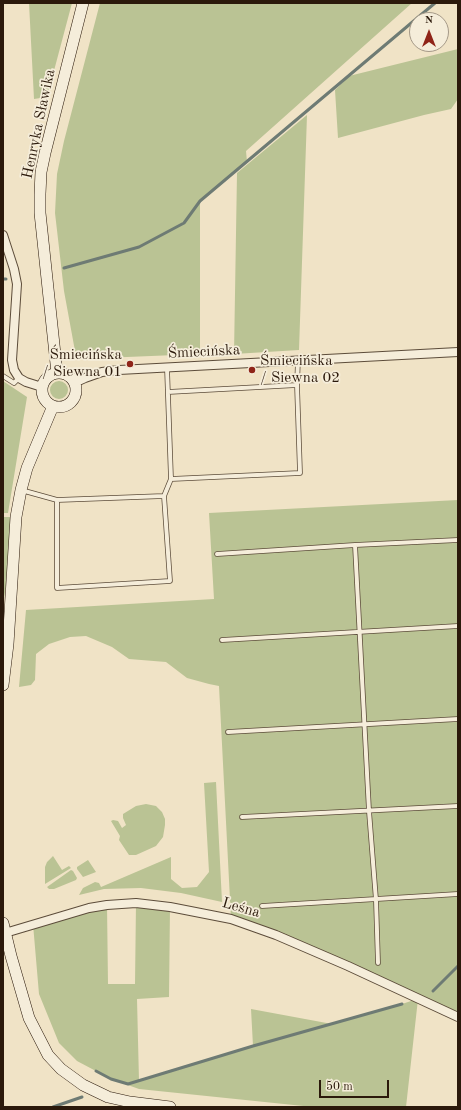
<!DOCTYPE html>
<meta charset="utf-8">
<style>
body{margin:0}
#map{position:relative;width:461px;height:1110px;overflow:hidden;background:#f0e3c6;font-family:"Old Standard TT",serif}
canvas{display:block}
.frame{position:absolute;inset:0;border:4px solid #2b190b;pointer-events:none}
.north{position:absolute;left:409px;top:12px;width:40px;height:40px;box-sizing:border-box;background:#f5edda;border:1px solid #a49887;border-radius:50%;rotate:0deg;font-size:11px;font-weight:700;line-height:16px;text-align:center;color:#2b190b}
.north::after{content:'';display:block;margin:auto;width:14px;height:18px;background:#8f2418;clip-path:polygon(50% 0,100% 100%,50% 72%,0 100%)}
.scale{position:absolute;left:319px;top:1080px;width:70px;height:18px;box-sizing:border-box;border:2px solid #2b190b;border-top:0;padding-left:5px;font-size:12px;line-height:14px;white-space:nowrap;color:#2b190b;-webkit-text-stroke:3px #f5edda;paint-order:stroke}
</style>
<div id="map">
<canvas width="461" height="1110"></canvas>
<div class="frame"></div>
<div class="north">N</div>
<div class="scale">50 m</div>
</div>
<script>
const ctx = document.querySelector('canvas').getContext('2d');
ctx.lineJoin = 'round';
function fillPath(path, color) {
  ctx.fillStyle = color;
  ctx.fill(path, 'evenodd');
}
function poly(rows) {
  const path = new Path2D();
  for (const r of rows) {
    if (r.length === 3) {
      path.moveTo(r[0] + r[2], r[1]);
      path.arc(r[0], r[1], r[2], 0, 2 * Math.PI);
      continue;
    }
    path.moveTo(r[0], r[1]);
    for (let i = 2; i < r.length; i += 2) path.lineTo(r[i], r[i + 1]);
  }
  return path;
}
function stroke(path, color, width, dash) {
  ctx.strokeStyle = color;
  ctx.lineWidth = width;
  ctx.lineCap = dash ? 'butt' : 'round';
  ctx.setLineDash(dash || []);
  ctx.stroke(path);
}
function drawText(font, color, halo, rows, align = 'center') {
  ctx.font = font + ' "Old Standard TT",serif';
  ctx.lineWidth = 3.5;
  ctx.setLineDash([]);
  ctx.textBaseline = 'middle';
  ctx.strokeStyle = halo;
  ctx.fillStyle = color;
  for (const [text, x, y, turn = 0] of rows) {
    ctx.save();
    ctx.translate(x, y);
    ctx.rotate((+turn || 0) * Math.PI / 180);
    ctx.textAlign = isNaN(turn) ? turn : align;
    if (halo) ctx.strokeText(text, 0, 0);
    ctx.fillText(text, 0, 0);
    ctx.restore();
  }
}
fillPath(poly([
 [29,3,72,3,47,97,34,99],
 [100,3,412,3,246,151,247,162,200,201,200,354,78,359,75,351,64,291,55,213,57,174,64,141],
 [458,49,458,99,451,109,424,115,338,138,335,90,349,76],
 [307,115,299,350,234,354,237,173],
 [59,390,9],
 [3,381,27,397,8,513,3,513],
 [458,500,458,1017,418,999,406,1107,313,1107,139,1089,111,1079,77,1061,59,1043,39,994,33,924,107,905,108,984,135,984,136,903,170,907,169,997,137,999,139,1081,253,1046,251,1009,332,1024,402,1004,417,999,231,919,219,686,209,684,187,678,166,662,129,659,112,647,86,636,70,637,49,644,36,654,35,680,31,685,19,687,26,610,214,599,209,513],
 [3,517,16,517,3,606],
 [216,782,222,902,181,893,141,888,104,889,79,895,83,888,95,882,99,883,101,887,171,857,171,879,182,888,197,887,209,872,204,783],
 [146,804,156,806,162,812,165,819,165,825,163,837,156,846,136,855,129,855,119,840,120,836,111,821,113,820,118,821,122,828,126,825,123,818,123,814,136,806],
 [53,856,62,870,69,866,71,868,45,884,45,867,47,862],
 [88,860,96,872,83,877,77,869,77,867],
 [71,870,73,871,77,878,76,880,54,889,49,889,47,887]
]), '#bac394');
stroke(poly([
 [64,268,139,247,184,223,200,201,435,3],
 [3,279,6,279],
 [433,991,458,966],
 [96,1071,111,1079,128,1084,253,1046,402,1004],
 [53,1107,82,1097]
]), '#6e7b74', 3);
const lane = poly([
 [3,376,14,383,19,378],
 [297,385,298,360],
 [168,392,297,385,300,473,171,479],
 [21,490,57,500],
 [164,496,170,581,57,588,57,500,164,496,171,479,167,368],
 [217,554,355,545],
 [222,640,458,626],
 [228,732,458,719],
 [242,817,458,806],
 [262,906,458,894],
 [378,963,376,900,369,811,355,545,458,540]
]);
const street = poly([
 [3,235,14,269,17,284,12,360,14,370,19,378,26,382,42,387],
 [74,383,85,378,102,372,119,370,458,352],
 [5,933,89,908,107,905,136,903,170,907,231,919,276,935,348,966,458,1017]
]);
const secondary = poly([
 [57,373,40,213,40,194,41,172,45,153,83,3],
 [59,390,17],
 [3,685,8,644,16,517,21,490,27,468,53,406],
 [3,923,11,956,29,1018,48,1055,61,1069,83,1085,108,1097,130,1102,170,1107]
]);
stroke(lane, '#5c4c3a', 5.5);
stroke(street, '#5c4c3a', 10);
stroke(secondary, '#2b190b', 12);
stroke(lane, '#f5edda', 4);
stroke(street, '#f5edda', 8);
stroke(secondary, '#f5edda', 11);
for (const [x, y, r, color] of [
 [130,364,4,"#8f2418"],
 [252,370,4,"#8f2418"]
]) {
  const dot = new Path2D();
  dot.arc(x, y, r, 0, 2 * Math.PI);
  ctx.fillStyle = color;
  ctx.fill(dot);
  stroke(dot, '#f5edda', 1.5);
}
drawText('15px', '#2b190b', '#f5edda', [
 ["Henryka Sławika",39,124,-78],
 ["Śmiecińska",204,352,-3],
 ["Leśna",241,908,16]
]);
drawText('15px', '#2b190b', '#f5edda', [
 ["Śmiecińska",122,355],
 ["/ Siewna 01",122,372],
 ["Śmiecińska",260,361,"left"],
 ["/ Siewna 02",260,378,"left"]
], 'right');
</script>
